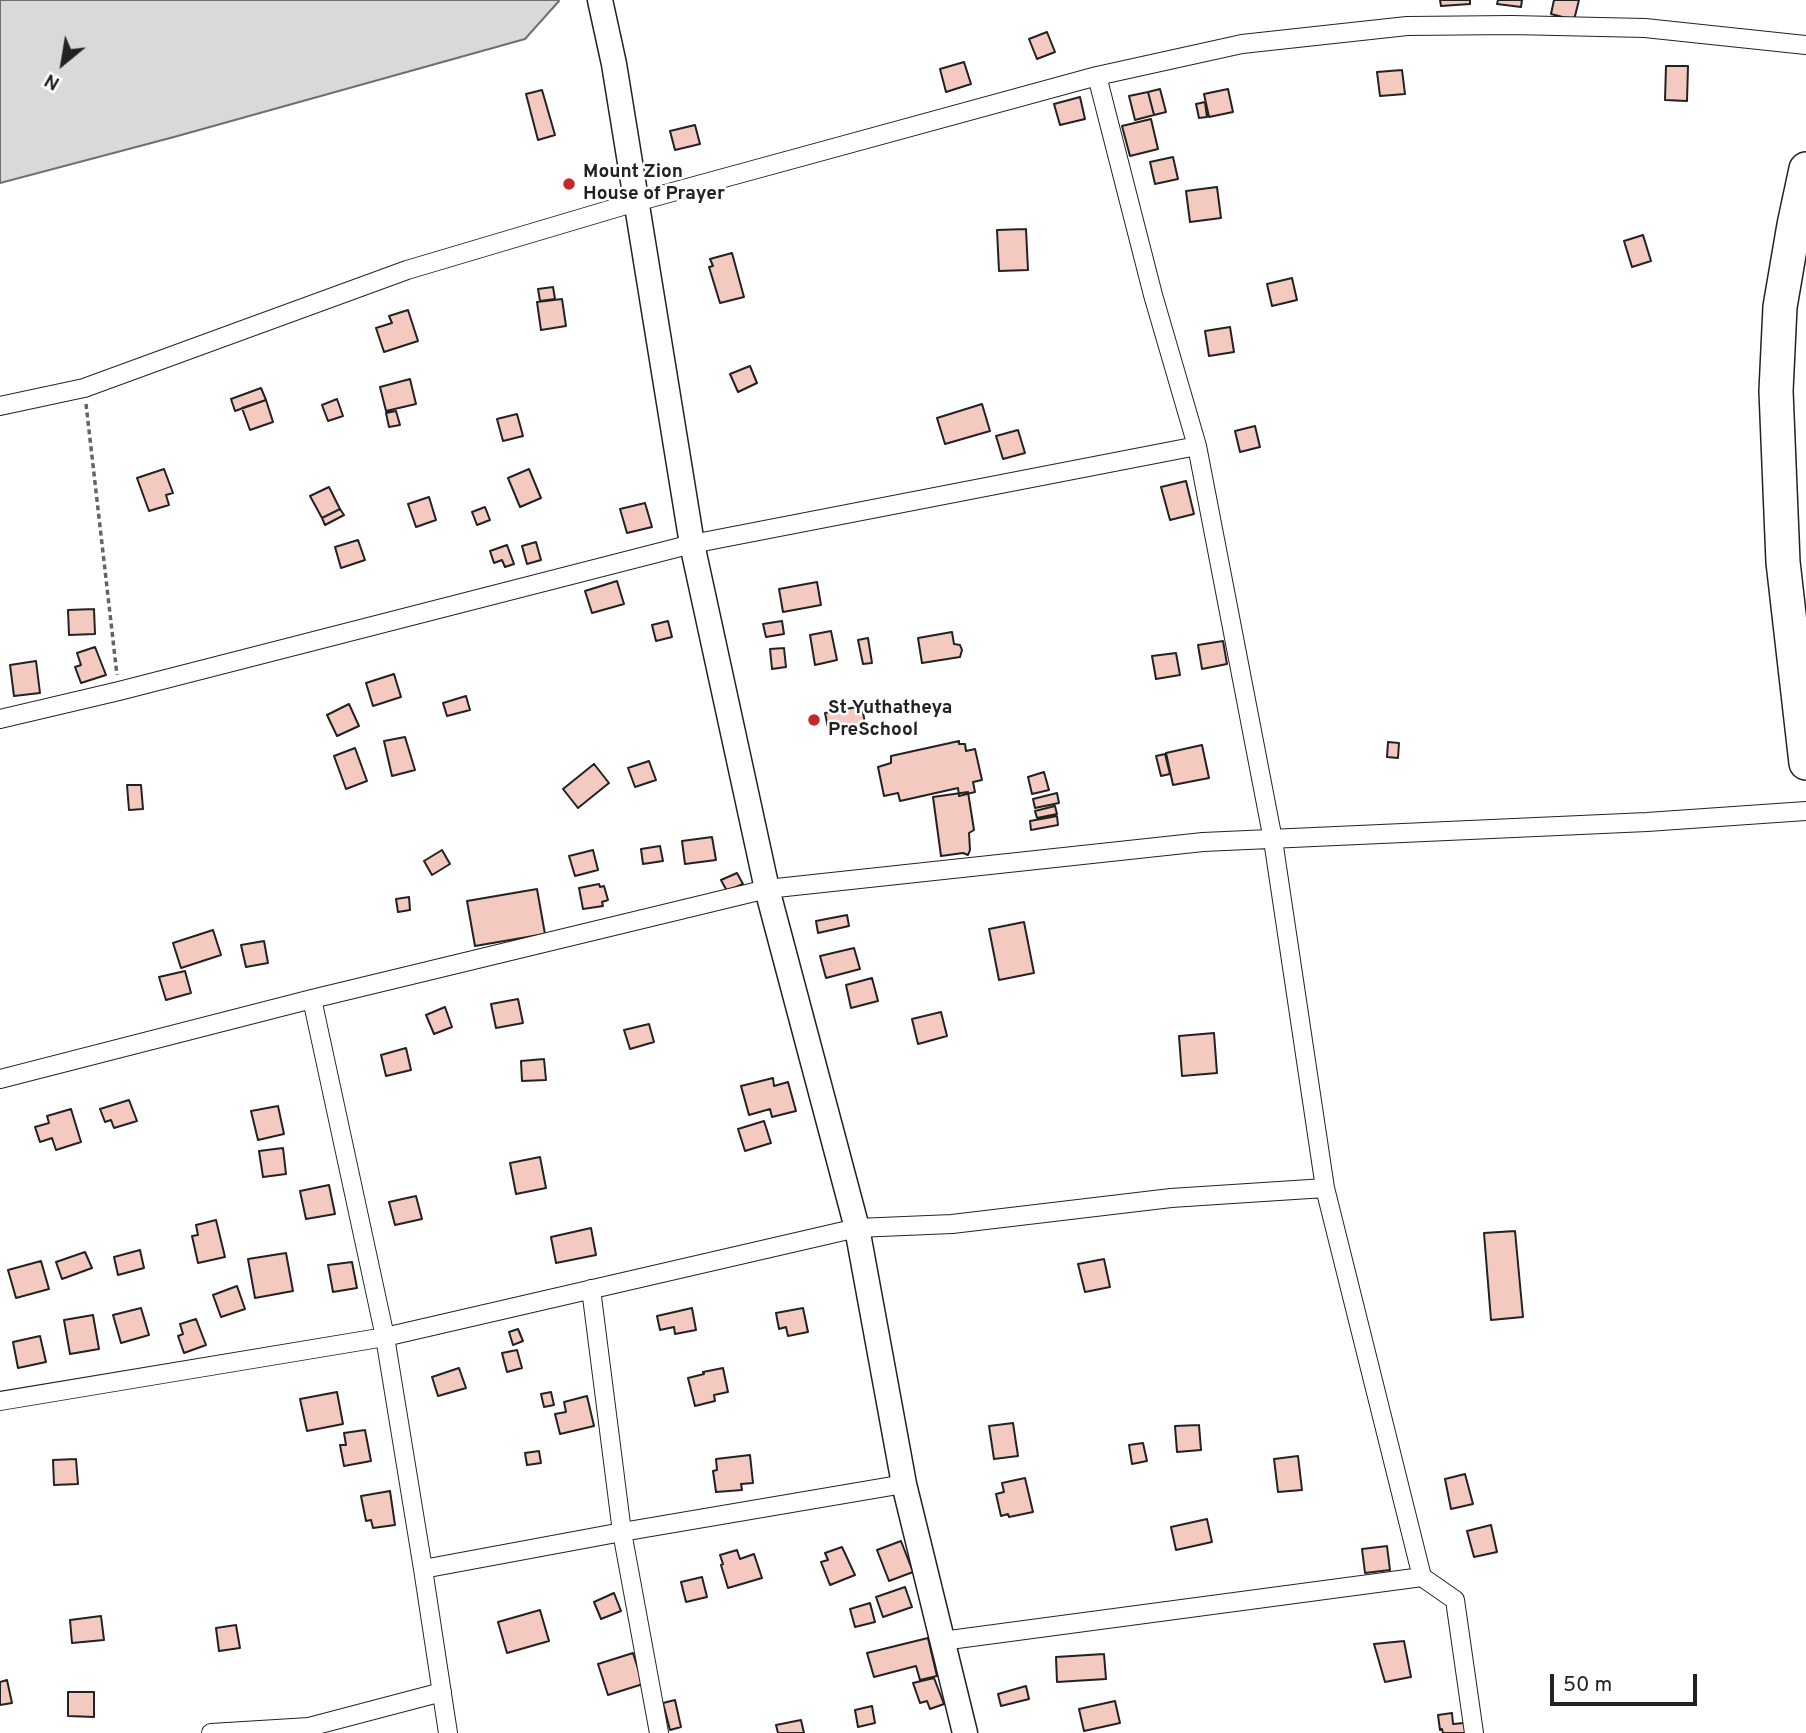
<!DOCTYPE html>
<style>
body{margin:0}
#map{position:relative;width:1806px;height:1733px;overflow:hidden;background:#fff;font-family:Overpass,sans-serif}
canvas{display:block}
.north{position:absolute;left:28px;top:28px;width:70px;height:70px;-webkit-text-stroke:5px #fff;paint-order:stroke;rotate:210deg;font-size:19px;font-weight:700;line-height:28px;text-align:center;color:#222}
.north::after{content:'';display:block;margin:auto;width:24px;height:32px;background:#222;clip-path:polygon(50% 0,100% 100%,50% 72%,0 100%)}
.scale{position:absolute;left:1550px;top:1674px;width:147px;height:32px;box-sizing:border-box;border:4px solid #222;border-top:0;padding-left:9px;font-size:21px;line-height:24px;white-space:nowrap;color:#222;-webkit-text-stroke:5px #fff;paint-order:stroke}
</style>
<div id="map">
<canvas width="1806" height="1733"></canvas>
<div class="north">N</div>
<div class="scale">50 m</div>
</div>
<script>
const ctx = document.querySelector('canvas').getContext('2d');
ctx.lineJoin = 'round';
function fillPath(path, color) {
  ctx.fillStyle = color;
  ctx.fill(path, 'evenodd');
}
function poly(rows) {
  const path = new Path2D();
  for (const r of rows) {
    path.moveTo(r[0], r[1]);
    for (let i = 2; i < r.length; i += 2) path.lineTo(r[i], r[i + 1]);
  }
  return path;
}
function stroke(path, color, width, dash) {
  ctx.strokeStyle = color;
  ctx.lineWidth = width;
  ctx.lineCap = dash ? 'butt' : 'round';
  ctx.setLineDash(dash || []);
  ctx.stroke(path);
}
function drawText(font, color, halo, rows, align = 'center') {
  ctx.font = font + ' Overpass,sans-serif';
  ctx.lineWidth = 5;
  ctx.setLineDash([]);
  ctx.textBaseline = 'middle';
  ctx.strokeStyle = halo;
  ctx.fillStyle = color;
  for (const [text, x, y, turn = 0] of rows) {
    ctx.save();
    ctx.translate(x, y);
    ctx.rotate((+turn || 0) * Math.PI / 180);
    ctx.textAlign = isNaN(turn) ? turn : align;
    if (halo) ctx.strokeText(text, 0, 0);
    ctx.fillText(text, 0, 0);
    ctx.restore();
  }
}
const water = poly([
 [0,0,558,0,559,1,525,39,174,137,0,183,0,0]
]);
fillPath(water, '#d9d9d9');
stroke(water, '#6f6f6f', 2);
const building = poly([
 [1440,0,1470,0,1470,4,1441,6,1440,0],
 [1498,0,1522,0,1521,7,1497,4,1498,0],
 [1554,0,1579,0,1574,20,1551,14,1554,0],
 [1047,32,1055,52,1037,59,1029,39,1047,32],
 [964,62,971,84,946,92,940,69,964,62],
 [1666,66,1688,66,1687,101,1665,100,1666,66],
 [1402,70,1405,94,1380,96,1377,72,1402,70],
 [1160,89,1166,112,1154,115,1148,92,1160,89],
 [1228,89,1233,112,1209,117,1204,94,1228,89],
 [542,90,555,135,538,140,526,94,542,90],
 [1148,92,1154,115,1135,120,1129,96,1148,92],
 [1080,97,1085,119,1060,125,1054,104,1080,97],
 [1205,102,1207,117,1199,118,1196,104,1205,102],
 [1151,119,1158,149,1130,156,1122,126,1151,119],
 [695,125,700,144,675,150,670,131,695,125],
 [1173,157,1178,179,1155,184,1150,162,1173,157],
 [1217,187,1221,218,1190,222,1186,191,1217,187],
 [1026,229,1028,270,999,271,997,230,1026,229],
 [1643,235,1651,261,1632,267,1624,241,1643,235],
 [732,253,744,297,720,303,709,267,713,266,710,259,732,253],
 [1292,278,1297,300,1272,306,1267,284,1292,278],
 [553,287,555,299,540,301,538,289,553,287],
 [562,299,566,326,541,330,537,302,562,299],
 [408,310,418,341,384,352,376,328,392,323,389,316,408,310],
 [1230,327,1234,352,1209,356,1205,331,1230,327],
 [750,366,757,383,738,392,730,374,750,366],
 [410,379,416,404,386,411,380,387,410,379],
 [261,388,266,400,235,411,231,399,261,388],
 [337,399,343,416,328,421,322,405,337,399],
 [266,400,273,422,250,430,242,408,266,400],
 [982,404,990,431,945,444,937,418,982,404],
 [396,411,400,425,389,427,386,413,396,411],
 [517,414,523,436,503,441,497,419,517,414],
 [1255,426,1260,447,1240,452,1235,431,1255,426],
 [1018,430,1025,453,1003,459,996,436,1018,430],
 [164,469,173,493,166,495,169,505,149,511,137,478,164,469],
 [529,469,541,498,520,507,508,478,529,469],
 [1186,481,1194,514,1170,520,1161,487,1186,481],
 [329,487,340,509,322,518,310,496,329,487],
 [429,497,436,520,416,527,408,504,429,497],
 [645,503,652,527,627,533,620,509,645,503],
 [485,507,490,520,477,525,472,512,485,507],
 [340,509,344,515,325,525,322,518,340,509],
 [358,540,365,560,341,568,335,547,358,540],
 [536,542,541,560,527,564,522,546,536,542],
 [507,545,514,564,505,567,502,560,494,563,490,551,507,545],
 [617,581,624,604,592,613,585,591,617,581],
 [817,582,821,605,783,612,779,589,817,582],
 [94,609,95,634,69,635,68,610,94,609],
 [668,621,672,637,656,641,652,625,668,621],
 [782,621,784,634,766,637,763,624,782,621],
 [831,631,837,660,815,665,810,635,831,631],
 [952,632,954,644,960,645,962,650,960,657,922,663,918,638,952,632],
 [868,638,872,663,863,664,858,640,868,638],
 [1223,641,1227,664,1202,669,1198,645,1223,641],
 [95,647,106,675,81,683,75,667,81,665,77,653,95,647],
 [784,648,786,667,772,669,770,649,784,648],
 [1176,653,1180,675,1156,679,1152,656,1176,653],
 [36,661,40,693,14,696,10,665,36,661],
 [394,674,401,697,373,706,366,683,394,674],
 [466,696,470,710,447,716,443,703,466,696],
 [349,704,359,726,337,736,327,715,349,704],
 [862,706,865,724,829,732,825,713,862,706],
 [405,737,415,770,392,776,384,741,405,737],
 [959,741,959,744,965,744,966,751,975,749,982,780,973,782,975,792,959,796,958,788,900,801,898,793,884,796,878,767,891,763,891,756,959,741],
 [1388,742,1399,743,1398,758,1387,757,1388,742],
 [1202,745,1209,778,1173,785,1166,753,1202,745],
 [355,748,367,781,346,789,334,756,355,748],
 [1165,754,1170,774,1161,776,1156,756,1165,754],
 [649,761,656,780,635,787,628,768,649,761],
 [594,764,609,783,578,808,563,789,594,764],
 [1044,772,1049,790,1032,794,1028,777,1044,772],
 [127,785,141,785,143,809,129,810,127,785],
 [968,792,974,830,969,833,970,850,968,855,963,853,941,856,933,797,968,792],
 [1057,793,1059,803,1035,808,1033,799,1057,793],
 [1055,806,1057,814,1037,818,1035,811,1055,806],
 [1057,816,1058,825,1031,830,1030,821,1057,816],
 [712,837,716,860,685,864,682,841,712,837],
 [660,846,663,861,643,864,641,849,660,846],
 [442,850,450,864,432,875,424,861,442,850],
 [593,850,598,870,575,876,569,856,593,850],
 [737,873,743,884,727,891,721,880,737,873],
 [599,884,600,887,604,886,608,900,602,902,603,906,583,909,579,888,599,884],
 [537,889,545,934,475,946,467,901,537,889],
 [409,897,410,910,398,912,396,899,409,897],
 [847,915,849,926,818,933,816,921,847,915],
 [1024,922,1034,973,999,980,989,929,1024,922],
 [213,930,221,955,181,968,173,943,213,930],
 [264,941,268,963,246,967,241,945,264,941],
 [854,948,860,969,826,978,820,956,854,948],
 [185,971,191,993,166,1000,159,977,185,971],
 [872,978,878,1001,851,1008,846,985,872,978],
 [518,999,523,1023,496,1028,491,1004,518,999],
 [445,1007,452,1027,434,1034,426,1015,445,1007],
 [941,1012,947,1036,918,1044,912,1019,941,1012],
 [649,1024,654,1042,630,1049,624,1030,649,1024],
 [1214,1033,1217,1073,1182,1076,1179,1036,1214,1033],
 [406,1048,411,1070,386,1076,381,1055,406,1048],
 [544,1059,546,1080,522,1081,521,1061,544,1059],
 [773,1078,774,1086,788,1082,796,1111,772,1117,770,1109,749,1115,741,1086,773,1078],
 [129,1100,137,1121,114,1128,111,1120,105,1122,100,1109,129,1100],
 [278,1106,284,1134,258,1140,251,1111,278,1106],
 [71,1109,81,1142,56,1150,52,1138,40,1142,35,1127,49,1123,47,1116,71,1109],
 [764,1121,771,1143,745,1151,738,1129,764,1121],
 [283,1148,286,1174,263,1177,259,1151,283,1148],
 [540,1157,546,1188,516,1194,510,1163,540,1157],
 [329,1185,335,1214,306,1219,300,1191,329,1185],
 [416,1196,422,1219,395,1225,389,1202,416,1196],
 [216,1220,225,1257,198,1263,192,1236,198,1235,196,1225,216,1220],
 [591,1228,596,1255,556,1263,551,1237,591,1228],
 [1515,1231,1523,1317,1491,1320,1484,1233,1515,1231],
 [140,1250,144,1268,118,1275,114,1257,140,1250],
 [85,1252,92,1268,62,1279,56,1262,85,1252],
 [286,1253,293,1291,255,1298,248,1259,286,1253],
 [1104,1259,1110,1287,1085,1292,1078,1264,1104,1259],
 [41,1261,49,1289,16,1298,8,1270,41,1261],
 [352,1262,357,1288,333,1292,328,1265,352,1262],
 [237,1286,245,1309,221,1317,213,1295,237,1286],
 [141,1308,149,1335,121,1343,113,1315,141,1308],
 [692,1308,696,1330,675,1334,674,1327,660,1330,657,1316,692,1308],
 [803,1308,808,1332,788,1336,786,1327,779,1329,776,1313,803,1308],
 [93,1315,99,1349,70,1354,64,1320,93,1315],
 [196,1319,206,1345,184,1353,178,1336,183,1334,180,1324,196,1319],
 [518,1329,523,1341,513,1345,509,1332,518,1329],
 [40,1336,46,1362,18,1368,13,1342,40,1336],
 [517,1350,522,1368,507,1372,502,1353,517,1350],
 [459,1368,466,1388,438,1396,432,1377,459,1368],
 [723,1368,728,1392,714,1395,715,1401,695,1406,688,1378,704,1374,703,1372,723,1368],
 [337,1392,343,1424,307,1431,300,1399,337,1392],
 [551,1392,554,1405,544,1407,541,1394,551,1392],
 [587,1396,594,1426,560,1434,555,1414,566,1412,564,1402,587,1396],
 [1013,1423,1018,1456,994,1459,989,1426,1013,1423],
 [1199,1425,1201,1450,1177,1452,1175,1426,1199,1425],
 [365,1430,371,1461,344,1466,340,1445,346,1445,344,1433,365,1430],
 [1143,1443,1147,1461,1132,1464,1129,1445,1143,1443],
 [539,1451,541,1463,527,1465,525,1453,539,1451],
 [750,1455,753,1483,741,1484,742,1490,716,1492,713,1471,717,1470,716,1459,750,1455],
 [1298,1456,1302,1490,1278,1492,1274,1459,1298,1456],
 [76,1459,78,1484,54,1485,53,1460,76,1459],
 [1465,1474,1473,1504,1451,1509,1445,1479,1465,1474],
 [1025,1478,1033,1512,1009,1517,1008,1514,1001,1516,996,1494,1004,1492,1002,1483,1025,1478],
 [390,1491,395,1525,373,1528,371,1520,366,1521,361,1496,390,1491],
 [1207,1519,1212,1542,1176,1550,1171,1527,1207,1519],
 [1491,1525,1497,1552,1474,1557,1467,1531,1491,1525],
 [901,1541,913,1572,889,1581,877,1550,901,1541],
 [1387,1546,1390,1570,1365,1573,1362,1549,1387,1546],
 [842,1547,855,1575,830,1585,821,1562,828,1560,825,1553,842,1547],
 [737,1550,740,1559,754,1554,762,1578,728,1588,721,1565,723,1564,720,1555,737,1550],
 [702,1577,707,1597,686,1602,681,1582,702,1577],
 [905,1587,912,1607,883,1617,876,1597,905,1587],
 [614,1593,621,1611,601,1619,594,1602,614,1593],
 [870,1603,875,1622,855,1627,850,1609,870,1603],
 [540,1610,549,1641,507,1653,498,1622,540,1610],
 [101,1616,104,1640,72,1643,70,1620,101,1616],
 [236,1625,240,1648,219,1651,216,1628,236,1625],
 [928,1638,937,1676,920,1680,916,1666,874,1677,867,1653,928,1638],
 [1404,1641,1411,1677,1385,1682,1374,1644,1404,1641],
 [633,1653,643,1684,608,1695,598,1664,633,1653],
 [1104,1654,1106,1679,1057,1682,1056,1657,1104,1654],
 [934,1678,944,1704,930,1709,927,1701,920,1703,913,1683,934,1678],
 [7,1680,12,1703,0,1705,0,1682,7,1680],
 [1026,1686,1029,1699,1001,1706,998,1694,1026,1686],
 [68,1692,94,1692,94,1717,68,1716,68,1692],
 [675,1700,681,1727,670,1730,663,1703,675,1700],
 [1115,1701,1120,1723,1084,1731,1079,1709,1115,1701],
 [872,1706,875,1723,858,1727,855,1710,872,1706],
 [1452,1713,1453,1724,1475,1722,1476,1733,1443,1733,1442,1729,1440,1730,1438,1715,1452,1713],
 [801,1720,804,1733,778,1733,776,1725,801,1720]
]);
fillPath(building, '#f3c9c0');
stroke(building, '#222', 2);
const street = poly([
 [1097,76,1153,295,1197,446,1273,840,1325,1188],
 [0,406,84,388,407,270,636,202,1097,76,1242,44,1407,26,1512,25,1645,28,1806,45],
 [0,719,119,691,692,544,1197,446],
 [312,999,385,1337,423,1569,448,1733],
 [0,1079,312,999,767,889,1203,842,1647,822,1806,811],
 [591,1289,622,1532,659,1733],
 [0,1401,385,1337,857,1228,952,1224,1171,1198,1325,1188,1422,1577,1455,1600,1474,1733],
 [423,1569,622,1532,904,1484],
 [942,1641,1422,1577],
 [211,1733,309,1727,442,1692]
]);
const secondary = poly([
 [600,0,614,64,692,544,767,889,857,1228,904,1484,965,1733]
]);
const highway = poly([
 [1806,169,1794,225,1780,307,1776,391,1783,562,1806,763]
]);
stroke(street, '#222', 20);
stroke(secondary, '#222', 27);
stroke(highway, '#222', 36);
stroke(poly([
 [86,404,117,675]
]), '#646464', 3.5, [5, 3.5]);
stroke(street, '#fff', 18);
stroke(secondary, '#fff', 24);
stroke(highway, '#fff', 33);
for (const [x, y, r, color] of [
 [569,184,7,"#c62828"],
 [814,720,7,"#c62828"]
]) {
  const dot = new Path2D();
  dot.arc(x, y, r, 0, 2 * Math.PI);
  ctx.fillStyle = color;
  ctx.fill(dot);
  stroke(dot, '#fff', 2.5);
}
drawText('bold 19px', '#222', '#fff', [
 ["Mount Zion",583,173],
 ["House of Prayer",583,195],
 ["St Yuthatheya",828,709],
 ["PreSchool",828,731]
], 'left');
</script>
